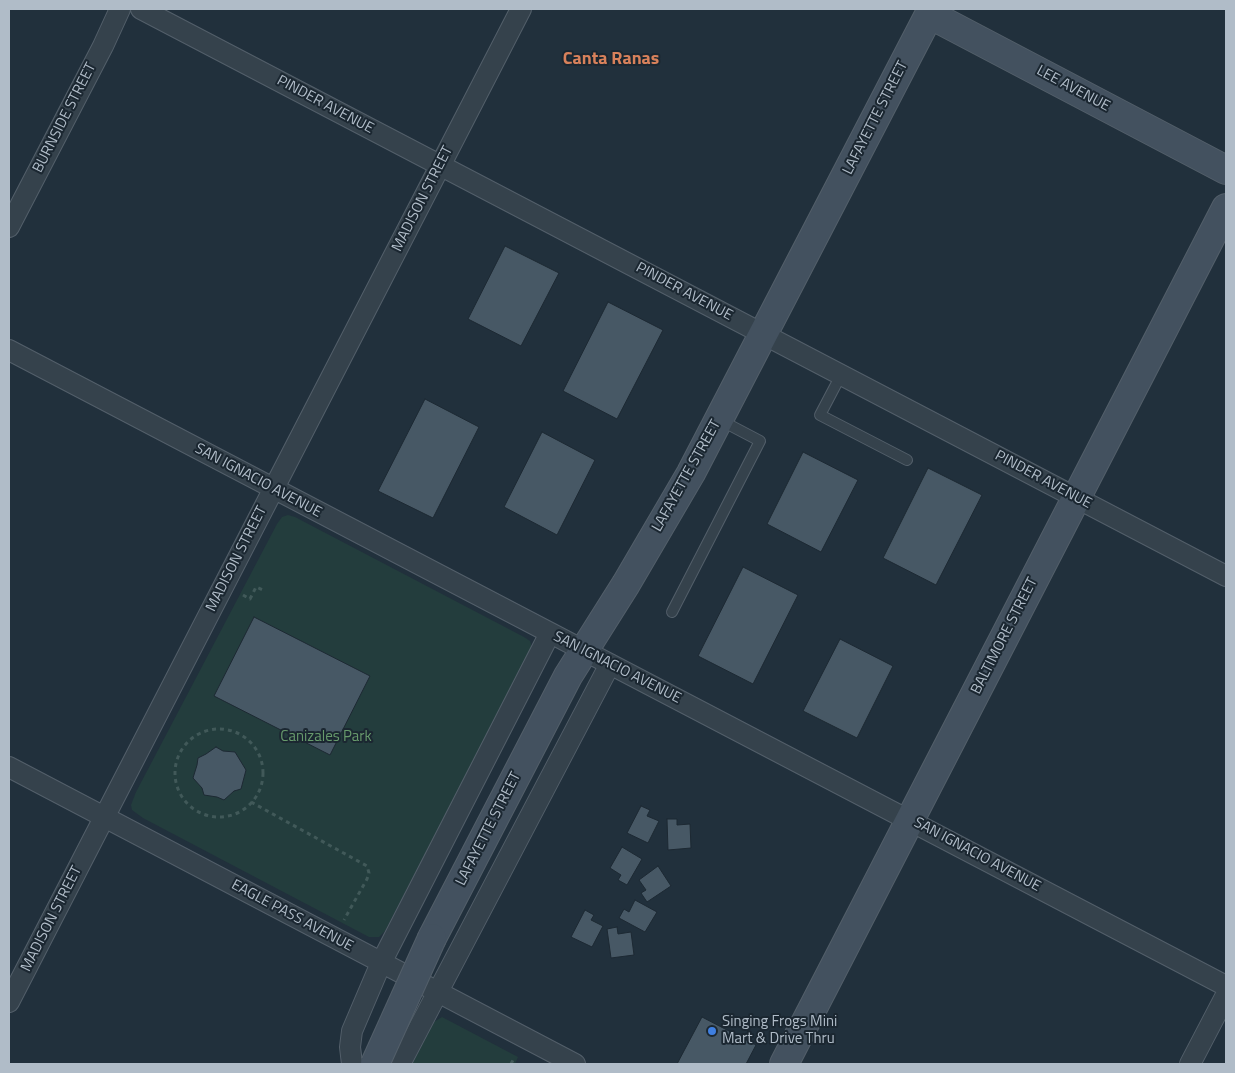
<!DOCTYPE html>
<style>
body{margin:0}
#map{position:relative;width:1235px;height:1073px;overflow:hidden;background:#21303c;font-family:"Titillium Web",sans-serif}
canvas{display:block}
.frame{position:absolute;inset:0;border:10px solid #b0bcc8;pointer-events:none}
</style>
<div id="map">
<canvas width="1235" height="1073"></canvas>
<div class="frame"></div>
</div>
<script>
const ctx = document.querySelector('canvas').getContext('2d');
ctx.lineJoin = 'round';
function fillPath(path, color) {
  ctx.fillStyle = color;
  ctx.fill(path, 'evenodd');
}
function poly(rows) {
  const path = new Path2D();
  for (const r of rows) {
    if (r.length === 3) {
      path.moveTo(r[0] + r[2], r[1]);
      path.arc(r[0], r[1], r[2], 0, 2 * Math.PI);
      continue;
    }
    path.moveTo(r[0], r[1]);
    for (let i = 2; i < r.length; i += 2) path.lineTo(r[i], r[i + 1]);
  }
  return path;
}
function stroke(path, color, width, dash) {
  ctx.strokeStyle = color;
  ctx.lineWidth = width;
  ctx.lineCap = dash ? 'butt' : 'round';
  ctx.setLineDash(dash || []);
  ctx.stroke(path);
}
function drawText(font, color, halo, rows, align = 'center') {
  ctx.font = font + ' "Titillium Web",sans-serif';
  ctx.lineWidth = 4;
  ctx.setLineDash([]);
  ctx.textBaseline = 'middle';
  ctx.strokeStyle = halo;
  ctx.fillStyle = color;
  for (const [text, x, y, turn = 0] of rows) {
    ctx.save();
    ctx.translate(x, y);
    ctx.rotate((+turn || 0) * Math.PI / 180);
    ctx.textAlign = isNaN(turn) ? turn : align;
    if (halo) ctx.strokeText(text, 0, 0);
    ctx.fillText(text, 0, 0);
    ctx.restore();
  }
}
fillPath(poly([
 [288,515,295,517,524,637,530,641,531,644,531,651,385,931,379,937,369,937,143,818,132,810,131,805,136,792,277,524,282,517],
 [442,1017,518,1057,515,1064,412,1064,434,1022]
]), '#233d3d');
const building = poly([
 [505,246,559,273,521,346,468,319,505,246],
 [608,302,663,330,617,419,563,391,608,302],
 [425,399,479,427,433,518,378,491,425,399],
 [542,432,595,460,557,535,504,507,542,432],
 [803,452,858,480,821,552,767,524,803,452],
 [928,468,982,495,936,585,883,558,928,468],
 [743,567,798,595,753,684,698,656,743,567],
 [254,617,370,676,330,755,214,696,254,617],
 [840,639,893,666,857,738,803,711,840,639],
 [216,747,223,751,235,752,246,770,241,789,234,791,224,800,217,797,204,795,202,788,193,778,197,765,198,758,206,754,216,747],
 [641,806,650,810,647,816,659,821,648,843,627,833,641,806],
 [667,819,677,819,677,825,690,824,691,848,668,850,667,819],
 [622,847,642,859,627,885,618,880,621,875,610,868,622,847],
 [658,866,671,886,647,902,641,893,646,890,639,880,658,866],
 [635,900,657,912,645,932,619,918,624,909,629,912,635,900],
 [585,910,594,915,591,920,603,926,592,947,571,937,585,910],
 [617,927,618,934,631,932,634,955,611,958,607,929,617,927],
 [702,1017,756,1045,746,1064,677,1064,702,1017]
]);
fillPath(building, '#475865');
stroke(building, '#1d2933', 1);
const lane = poly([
 [841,375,820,415,907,460],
 [672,612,760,441,720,420]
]);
const street = poly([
 [141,9,1226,576],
 [9,227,103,46,120,9],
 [9,350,1226,986],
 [9,767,575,1064],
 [9,1002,521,9],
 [352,1064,350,1047,352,1031,381,963,550,633],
 [400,1064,610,664],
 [1190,1064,1226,995]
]);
const secondary = poly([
 [929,14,1226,170],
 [432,938,568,676,626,584,691,473,932,9],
 [784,1064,1226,208]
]);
stroke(lane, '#535f6a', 12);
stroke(street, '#535f6a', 22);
stroke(secondary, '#535f6a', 30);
stroke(poly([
 [243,595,250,599,256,587,263,590],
 [219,773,44],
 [251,802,367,866,369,873,367,879,344,920],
 [511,1064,514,1058]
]), '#415959', 3, [4, 4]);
stroke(lane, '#35424c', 10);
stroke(street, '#35424c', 20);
stroke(secondary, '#43515f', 28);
const secondaryBridge = poly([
 [375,1064,432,938]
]);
stroke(secondaryBridge, '#535f6a', 30, []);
stroke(secondaryBridge, '#43515f', 28);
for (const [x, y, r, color] of [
 [712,1031,5,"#3f7fe0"]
]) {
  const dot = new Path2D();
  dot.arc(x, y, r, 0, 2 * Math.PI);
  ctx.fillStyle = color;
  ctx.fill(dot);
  stroke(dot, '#1b2731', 2);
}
drawText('15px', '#b0bcc8', '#1b2731', [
 ["LEE AVENUE",1073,89,28],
 ["PINDER AVENUE",325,105,28],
 ["BURNSIDE STREET",65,118,-63],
 ["LAFAYETTE STREET",876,118,-63],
 ["MADISON STREET",423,199,-63],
 ["PINDER AVENUE",684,292,28],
 ["LAFAYETTE STREET",687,476,-61],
 ["PINDER AVENUE",1043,480,28],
 ["SAN IGNACIO AVENUE",258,481,28],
 ["MADISON STREET",237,559,-63],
 ["BALTIMORE STREET",1005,636,-63],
 ["SAN IGNACIO AVENUE",617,668,27],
 ["LAFAYETTE STREET",489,829,-63],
 ["SAN IGNACIO AVENUE",977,855,28],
 ["EAGLE PASS AVENUE",292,916,28],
 ["MADISON STREET",52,919,-63]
]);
drawText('15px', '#679a6c', '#1b2731', [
 ["Canizales Park",326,737]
]);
drawText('15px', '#b0bcc8', '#1b2731', [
 ["Singing Frogs Mini",722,1022],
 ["Mart & Drive Thru",722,1039]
], 'left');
drawText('bold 18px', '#d8815b', '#1b2731', [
 ["Canta Ranas",611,60]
]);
</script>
